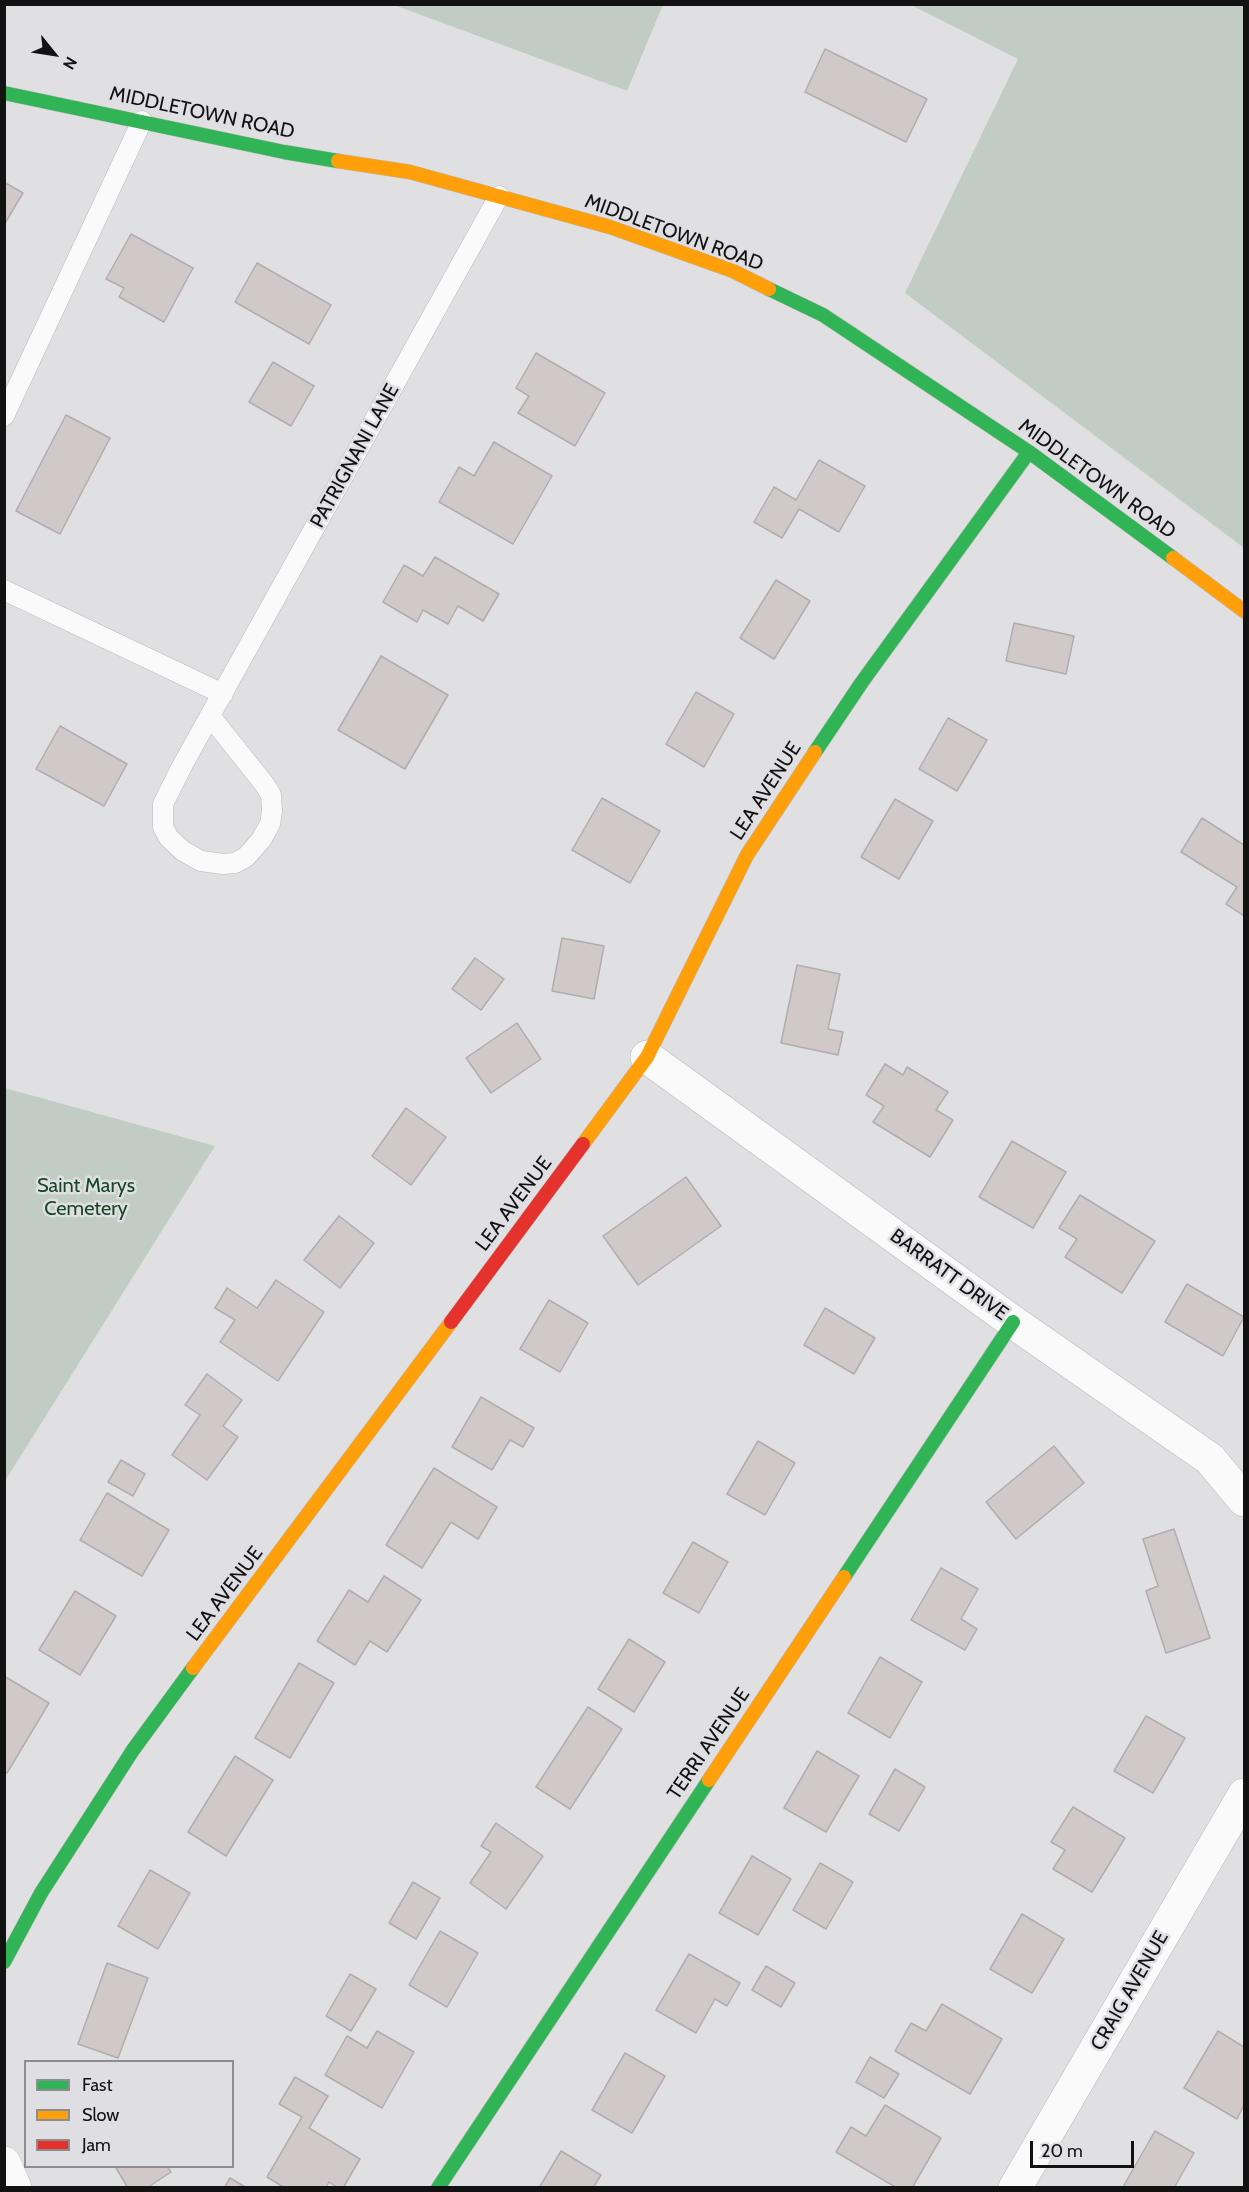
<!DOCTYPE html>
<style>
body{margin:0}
#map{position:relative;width:1249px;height:2192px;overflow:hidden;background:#e0e0e2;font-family:Cabin,sans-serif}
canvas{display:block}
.frame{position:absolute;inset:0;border:6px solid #121213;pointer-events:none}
.legend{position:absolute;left:24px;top:2060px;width:210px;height:108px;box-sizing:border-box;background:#dfdfe3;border:2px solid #8d8d90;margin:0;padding:8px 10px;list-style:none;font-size:18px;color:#121213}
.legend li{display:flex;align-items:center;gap:12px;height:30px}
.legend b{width:30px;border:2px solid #8d8d90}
.north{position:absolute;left:24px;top:24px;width:60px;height:60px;-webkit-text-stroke:4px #dfdfe3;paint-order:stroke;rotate:120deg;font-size:16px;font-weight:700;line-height:24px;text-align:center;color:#121213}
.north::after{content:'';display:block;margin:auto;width:21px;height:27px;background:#121213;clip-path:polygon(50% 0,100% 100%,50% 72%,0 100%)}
.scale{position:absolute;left:1030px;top:2141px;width:104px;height:27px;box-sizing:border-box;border:3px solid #121213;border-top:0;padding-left:8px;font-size:18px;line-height:21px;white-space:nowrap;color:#121213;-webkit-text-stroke:4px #dfdfe3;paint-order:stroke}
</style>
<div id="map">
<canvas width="1249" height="2192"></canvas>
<div class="frame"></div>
<ul class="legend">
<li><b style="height:8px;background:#30b455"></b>Fast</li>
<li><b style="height:8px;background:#ff9f0a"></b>Slow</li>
<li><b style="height:8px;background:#e5322d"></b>Jam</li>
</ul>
<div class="north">N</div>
<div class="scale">20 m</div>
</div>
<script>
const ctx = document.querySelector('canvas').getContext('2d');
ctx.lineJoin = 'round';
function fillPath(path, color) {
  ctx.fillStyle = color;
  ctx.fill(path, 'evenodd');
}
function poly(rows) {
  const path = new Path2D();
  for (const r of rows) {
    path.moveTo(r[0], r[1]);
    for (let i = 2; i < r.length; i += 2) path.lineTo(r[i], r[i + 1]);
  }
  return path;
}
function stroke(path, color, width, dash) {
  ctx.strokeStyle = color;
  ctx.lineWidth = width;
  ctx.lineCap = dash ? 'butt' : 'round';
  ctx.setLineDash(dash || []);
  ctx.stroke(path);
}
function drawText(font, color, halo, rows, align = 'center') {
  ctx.font = font + ' Cabin,sans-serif';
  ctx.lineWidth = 5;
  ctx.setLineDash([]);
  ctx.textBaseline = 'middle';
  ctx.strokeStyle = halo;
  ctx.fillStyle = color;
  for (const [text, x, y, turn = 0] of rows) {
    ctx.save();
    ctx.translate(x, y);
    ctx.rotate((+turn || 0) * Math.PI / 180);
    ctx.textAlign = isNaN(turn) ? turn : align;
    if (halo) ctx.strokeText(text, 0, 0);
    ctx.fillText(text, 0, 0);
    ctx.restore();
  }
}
fillPath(poly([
 [394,5,663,4,663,5,627,91],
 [911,5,1244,5,1244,548,905,293,1018,59],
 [5,1088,215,1146,5,1481,4,1088]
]), '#c1cdc4');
const building = poly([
 [825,49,927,99,906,142,805,92,825,49],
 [4,182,23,193,4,225,4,182],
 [131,234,193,268,164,322,119,297,124,288,106,279,131,234],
 [257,263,331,305,309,344,235,302,257,263],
 [536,353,605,393,575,446,518,413,529,396,516,388,536,353],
 [273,362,314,386,291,426,249,402,273,362],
 [66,415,110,438,60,534,16,511,66,415],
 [494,442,552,476,513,544,439,502,459,467,474,476,494,442],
 [819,460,865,486,839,532,799,509,782,538,754,522,774,487,796,500,819,460],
 [435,557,499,594,483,621,458,606,448,624,423,610,417,622,383,602,404,565,423,576,435,557],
 [776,580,810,601,774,659,740,638,776,580],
 [1014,623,1074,636,1066,674,1006,661,1014,623],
 [381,656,448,695,405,769,338,730,381,656],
 [696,692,734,714,704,767,666,744,696,692],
 [948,718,987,740,957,791,919,769,948,718],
 [60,726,127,764,104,806,36,769,60,726],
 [602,798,660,831,630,883,572,850,602,798],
 [895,799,933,821,899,879,861,857,895,799],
 [1202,818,1244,845,1244,916,1226,904,1237,887,1181,852,1202,818],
 [562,938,604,946,594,999,552,991,562,938],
 [475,958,504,979,481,1010,452,989,475,958],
 [797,965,840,974,828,1029,843,1032,838,1055,781,1043,797,965],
 [517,1023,541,1059,491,1093,466,1058,517,1023],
 [885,1064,903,1075,907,1067,948,1092,936,1110,953,1120,930,1157,873,1122,884,1106,866,1095,885,1064],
 [406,1108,446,1137,411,1185,372,1156,406,1108],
 [1012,1141,1066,1172,1033,1228,979,1197,1012,1141],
 [686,1177,721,1226,638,1285,603,1236,686,1177],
 [1080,1195,1155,1241,1122,1293,1065,1257,1077,1239,1059,1228,1080,1195],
 [339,1216,374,1243,340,1288,304,1260,339,1216],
 [276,1280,324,1312,278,1381,220,1342,235,1320,215,1308,227,1288,257,1308,276,1280],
 [1187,1284,1244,1317,1223,1356,1165,1322,1187,1284],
 [549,1300,588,1323,560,1372,520,1349,549,1300],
 [825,1308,875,1338,854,1374,804,1345,825,1308],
 [207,1374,242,1400,223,1426,238,1437,207,1480,172,1455,200,1415,185,1405,207,1374],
 [481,1397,534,1428,523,1447,510,1440,492,1470,452,1447,481,1397],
 [758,1441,795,1463,765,1515,727,1494,758,1441],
 [1054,1446,1084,1483,1016,1539,986,1502,1054,1446],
 [121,1460,145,1474,133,1496,108,1482,121,1460],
 [434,1468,497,1507,478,1539,451,1522,422,1568,386,1545,434,1468],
 [107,1493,169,1530,142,1576,80,1540,107,1493],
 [1174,1529,1210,1638,1166,1653,1146,1591,1158,1586,1143,1539,1174,1529],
 [693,1542,728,1562,699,1613,663,1593,693,1542],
 [941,1568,978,1589,961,1619,977,1629,965,1650,911,1620,941,1568],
 [384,1576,421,1600,387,1652,370,1641,355,1665,317,1641,349,1590,368,1602,384,1576],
 [75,1591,116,1616,80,1675,39,1650,75,1591],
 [629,1639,665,1662,634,1712,598,1689,629,1639],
 [880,1657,922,1682,890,1738,848,1713,880,1657],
 [299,1663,334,1683,290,1758,255,1738,299,1663],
 [4,1676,49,1703,7,1773,4,1771,4,1676],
 [588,1707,622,1729,570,1809,536,1787,588,1707],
 [1146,1716,1185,1738,1153,1793,1114,1771,1146,1716],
 [817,1751,859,1776,826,1832,784,1808,817,1751],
 [235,1756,273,1780,226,1856,188,1832,235,1756],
 [895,1769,925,1787,899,1831,869,1814,895,1769],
 [1073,1807,1125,1838,1092,1892,1053,1869,1065,1850,1051,1842,1073,1807],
 [496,1823,543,1856,506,1909,470,1883,491,1852,481,1846,496,1823],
 [752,1856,791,1879,758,1935,719,1913,752,1856],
 [820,1863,853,1882,826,1929,793,1910,820,1863],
 [150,1870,190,1893,158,1949,118,1926,150,1870],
 [413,1882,440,1898,416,1939,389,1923,413,1882],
 [1022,1914,1064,1939,1032,1993,990,1969,1022,1914],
 [440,1931,478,1953,447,2007,409,1985,440,1931],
 [689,1954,740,1983,727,2006,715,1999,696,2033,656,2010,689,1954],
 [107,1963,148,1978,118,2058,78,2044,107,1963],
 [766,1966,795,1983,781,2007,752,1990,766,1966],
 [350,1974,376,1989,351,2031,326,2016,350,1974],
 [942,2004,1002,2039,970,2094,895,2051,911,2023,926,2031,942,2004],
 [377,2031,414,2052,382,2108,325,2075,347,2036,367,2048,377,2031],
 [1218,2031,1244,2047,1244,2105,1237,2119,1184,2088,1218,2031],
 [625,2053,665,2076,632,2133,592,2110,625,2053],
 [870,2057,899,2074,884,2098,856,2082,870,2057],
 [295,2077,328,2096,309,2128,360,2159,343,2188,338,2188,329,2182,326,2188,285,2188,267,2177,302,2117,279,2104,295,2077],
 [885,2105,941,2138,912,2188,897,2188,836,2152,851,2127,866,2136,885,2105],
 [1155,2131,1194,2153,1174,2188,1125,2188,1123,2187,1155,2131],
 [561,2151,601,2175,593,2188,539,2188,561,2151],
 [115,2166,167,2166,171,2172,147,2188,128,2188,115,2166],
 [230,2178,247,2188,224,2188,230,2178]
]);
fillPath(building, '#d0c8c9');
stroke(building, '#afaeaf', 1.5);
const lane = poly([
 [4,416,142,121],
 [4,590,223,694],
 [210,716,265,785,271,795,272,811,270,824,261,840,246,857,235,863,223,864,201,861,183,851,169,838,163,827,163,804,182,766,499,196]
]);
const street = poly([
 [647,1057,1013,1322,1210,1459,1244,1500],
 [4,2163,15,2188],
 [1015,2188,1244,1795]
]);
const fast = poly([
 [4,93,284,152,338,161],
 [769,289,823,315,1029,452,1173,558],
 [815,752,862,682,1029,452],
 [844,1577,1013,1322],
 [4,1962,41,1893,133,1750,193,1668],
 [438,2188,709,1780]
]);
const slow = poly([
 [338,161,410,172,610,227,733,271,769,289],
 [1173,558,1244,611],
 [583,1144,647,1057,747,855,815,752],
 [193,1668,451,1322],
 [709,1780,844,1577]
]);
const jam = poly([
 [451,1322,583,1144]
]);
stroke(lane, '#b9b9ba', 21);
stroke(street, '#b9b9ba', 34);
stroke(fast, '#b9b9ba', 15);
stroke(slow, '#b9b9ba', 15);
stroke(jam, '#b9b9ba', 15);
stroke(lane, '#fafafb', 20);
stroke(street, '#fafafb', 33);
stroke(fast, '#30b455', 14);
stroke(slow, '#ff9f0a', 14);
stroke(jam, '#e5322d', 14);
drawText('20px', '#121213', '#dfdfe3', [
 ["MIDDLETOWN ROAD",202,113,12],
 ["MIDDLETOWN ROAD",674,233,20],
 ["PATRIGNANI LANE",355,456,-61],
 ["MIDDLETOWN ROAD",1097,479,36],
 ["LEA AVENUE",766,791,-57],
 ["LEA AVENUE",514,1204,-53],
 ["BARRATT DRIVE",949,1275,36],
 ["LEA AVENUE",225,1594,-53],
 ["TERRI AVENUE",709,1744,-56],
 ["CRAIG AVENUE",1130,1991,-60]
]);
drawText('20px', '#164727', '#dfdfe3', [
 ["Saint Marys",86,1186],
 ["Cemetery",86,1209]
]);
</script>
